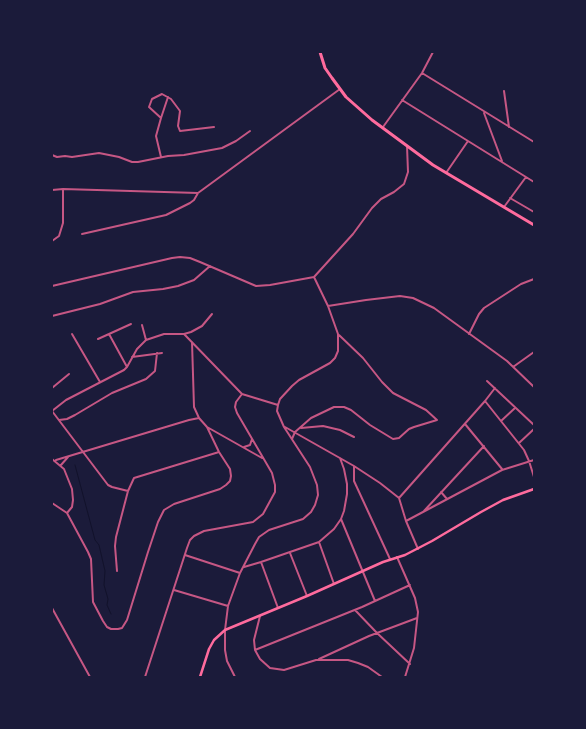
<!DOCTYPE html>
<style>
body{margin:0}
#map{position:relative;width:586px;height:729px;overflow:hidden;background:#1b1b3a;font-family:"PT Sans Narrow",sans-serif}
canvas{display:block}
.frame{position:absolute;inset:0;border:53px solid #1b1b3a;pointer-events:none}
</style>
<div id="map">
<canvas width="586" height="729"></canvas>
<div class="frame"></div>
</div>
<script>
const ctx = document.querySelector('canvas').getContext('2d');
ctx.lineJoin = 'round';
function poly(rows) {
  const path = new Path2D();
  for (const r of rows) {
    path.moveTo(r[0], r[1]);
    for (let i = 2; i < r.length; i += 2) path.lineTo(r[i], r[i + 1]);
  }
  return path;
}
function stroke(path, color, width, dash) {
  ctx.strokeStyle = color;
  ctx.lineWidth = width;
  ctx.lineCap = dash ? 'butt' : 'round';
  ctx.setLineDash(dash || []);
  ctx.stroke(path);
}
stroke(poly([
 [75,465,95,540,99,545,105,571,104,585,108,599,107,605,111,614]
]), '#12122b', 1);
stroke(poly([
 [422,73,534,142],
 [504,91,509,127],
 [402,100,534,182],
 [484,113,502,161],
 [161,118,168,97],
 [383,127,422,73,433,52],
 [52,155,57,157,65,156,72,157,99,153,119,157,132,162,138,162,168,156,184,155,222,148,236,141,250,131],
 [161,157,156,136,161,118,149,107,152,99,162,94,171,99,180,111,178,126,180,131,214,127],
 [446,173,468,141],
 [52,190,63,189,198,193],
 [510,198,534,212],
 [504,207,526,177],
 [82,234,166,215,190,203,194,200,198,193,340,89],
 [52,241,59,236,63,223,63,189],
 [52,286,172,258,180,257,190,258,200,262,256,286,270,285,314,277,353,234,372,208,381,199,394,192,404,184,408,172,407,146],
 [328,306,366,300,400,296,413,298,434,308,507,361,534,387],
 [52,316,100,304,133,292,163,289,178,286,194,280,210,266],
 [142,325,146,340],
 [72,334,100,382],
 [109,334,127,367],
 [184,334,242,394,278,405],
 [469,334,479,314,484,308,521,284,534,279],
 [98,339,131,324],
 [192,342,194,407,199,418,207,427,262,458],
 [132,357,162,353],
 [513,367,534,352],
 [487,381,534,425],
 [52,388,69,374],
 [485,401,524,450,529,461,534,477],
 [52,411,66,400,124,370,127,367,137,349,146,340,164,334,184,334,191,332,202,326,212,314],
 [52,411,108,485,112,487,128,491],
 [59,420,67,419,75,415,112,393,146,379,155,371,157,353],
 [501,421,515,408],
 [465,424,502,469],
 [285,427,354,466,380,483,399,498,406,521,418,549],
 [301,428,323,426,340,430,354,437],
 [292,439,295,432,311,418,334,407,344,407,351,410,370,425,393,439,399,438,409,429,414,427,437,420,426,410,393,393,382,382,363,358,339,335],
 [519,443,534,429],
 [244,447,250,445,252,439],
 [52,459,64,469,72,489,73,500,72,507,67,513],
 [56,460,189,420,199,418],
 [61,465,68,457],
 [354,466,354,481,390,559],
 [441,492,447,499],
 [399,498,485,401,495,388],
 [52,503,67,513,88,552,91,559,93,602,103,621,107,627,111,629,118,629,122,628,127,620,148,552,158,522,164,510,174,504,220,489,226,485,230,481,231,476,230,469,219,452,207,427],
 [424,511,484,446],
 [341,519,375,601],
 [406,521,502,470,534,460],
 [319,542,334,584],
 [290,553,307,596],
 [185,555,240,573],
 [397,557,415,598,418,612,414,648,405,677],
 [261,562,278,608],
 [244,567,261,562,319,542,334,529,341,519,344,511,347,494,347,484,344,469,340,458],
 [117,571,115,546,116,537,128,491,134,478,219,452],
 [174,590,228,606],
 [52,608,90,677],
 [355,610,377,633,410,664],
 [260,616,254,640,255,650,260,659,270,668,284,670,316,660,348,660,358,663,368,667,382,677],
 [255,650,362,607,410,585],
 [319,659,369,636,417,618],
 [145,677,187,548,190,540,194,536,204,531,253,522,263,514,275,492,275,485,272,473,237,413,235,407,236,402,242,394],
 [235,677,227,661,225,650,225,630,228,606,240,573,255,544,259,537,269,530,303,519,311,512,315,505,318,495,317,485,310,467,284,427,277,411,278,405,280,399,292,386,299,380,330,363,335,358,338,351,338,334,328,306,314,277]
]), '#c65784', 2);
stroke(poly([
 [200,677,209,649,214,640,225,630,307,596,383,562,405,555,432,541,481,512,503,500,534,489]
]), '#ff6b9d', 2.5);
stroke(poly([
 [320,52,325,68,332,78,346,97,372,120,433,165,534,225]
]), '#ff6b9d', 3);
</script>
